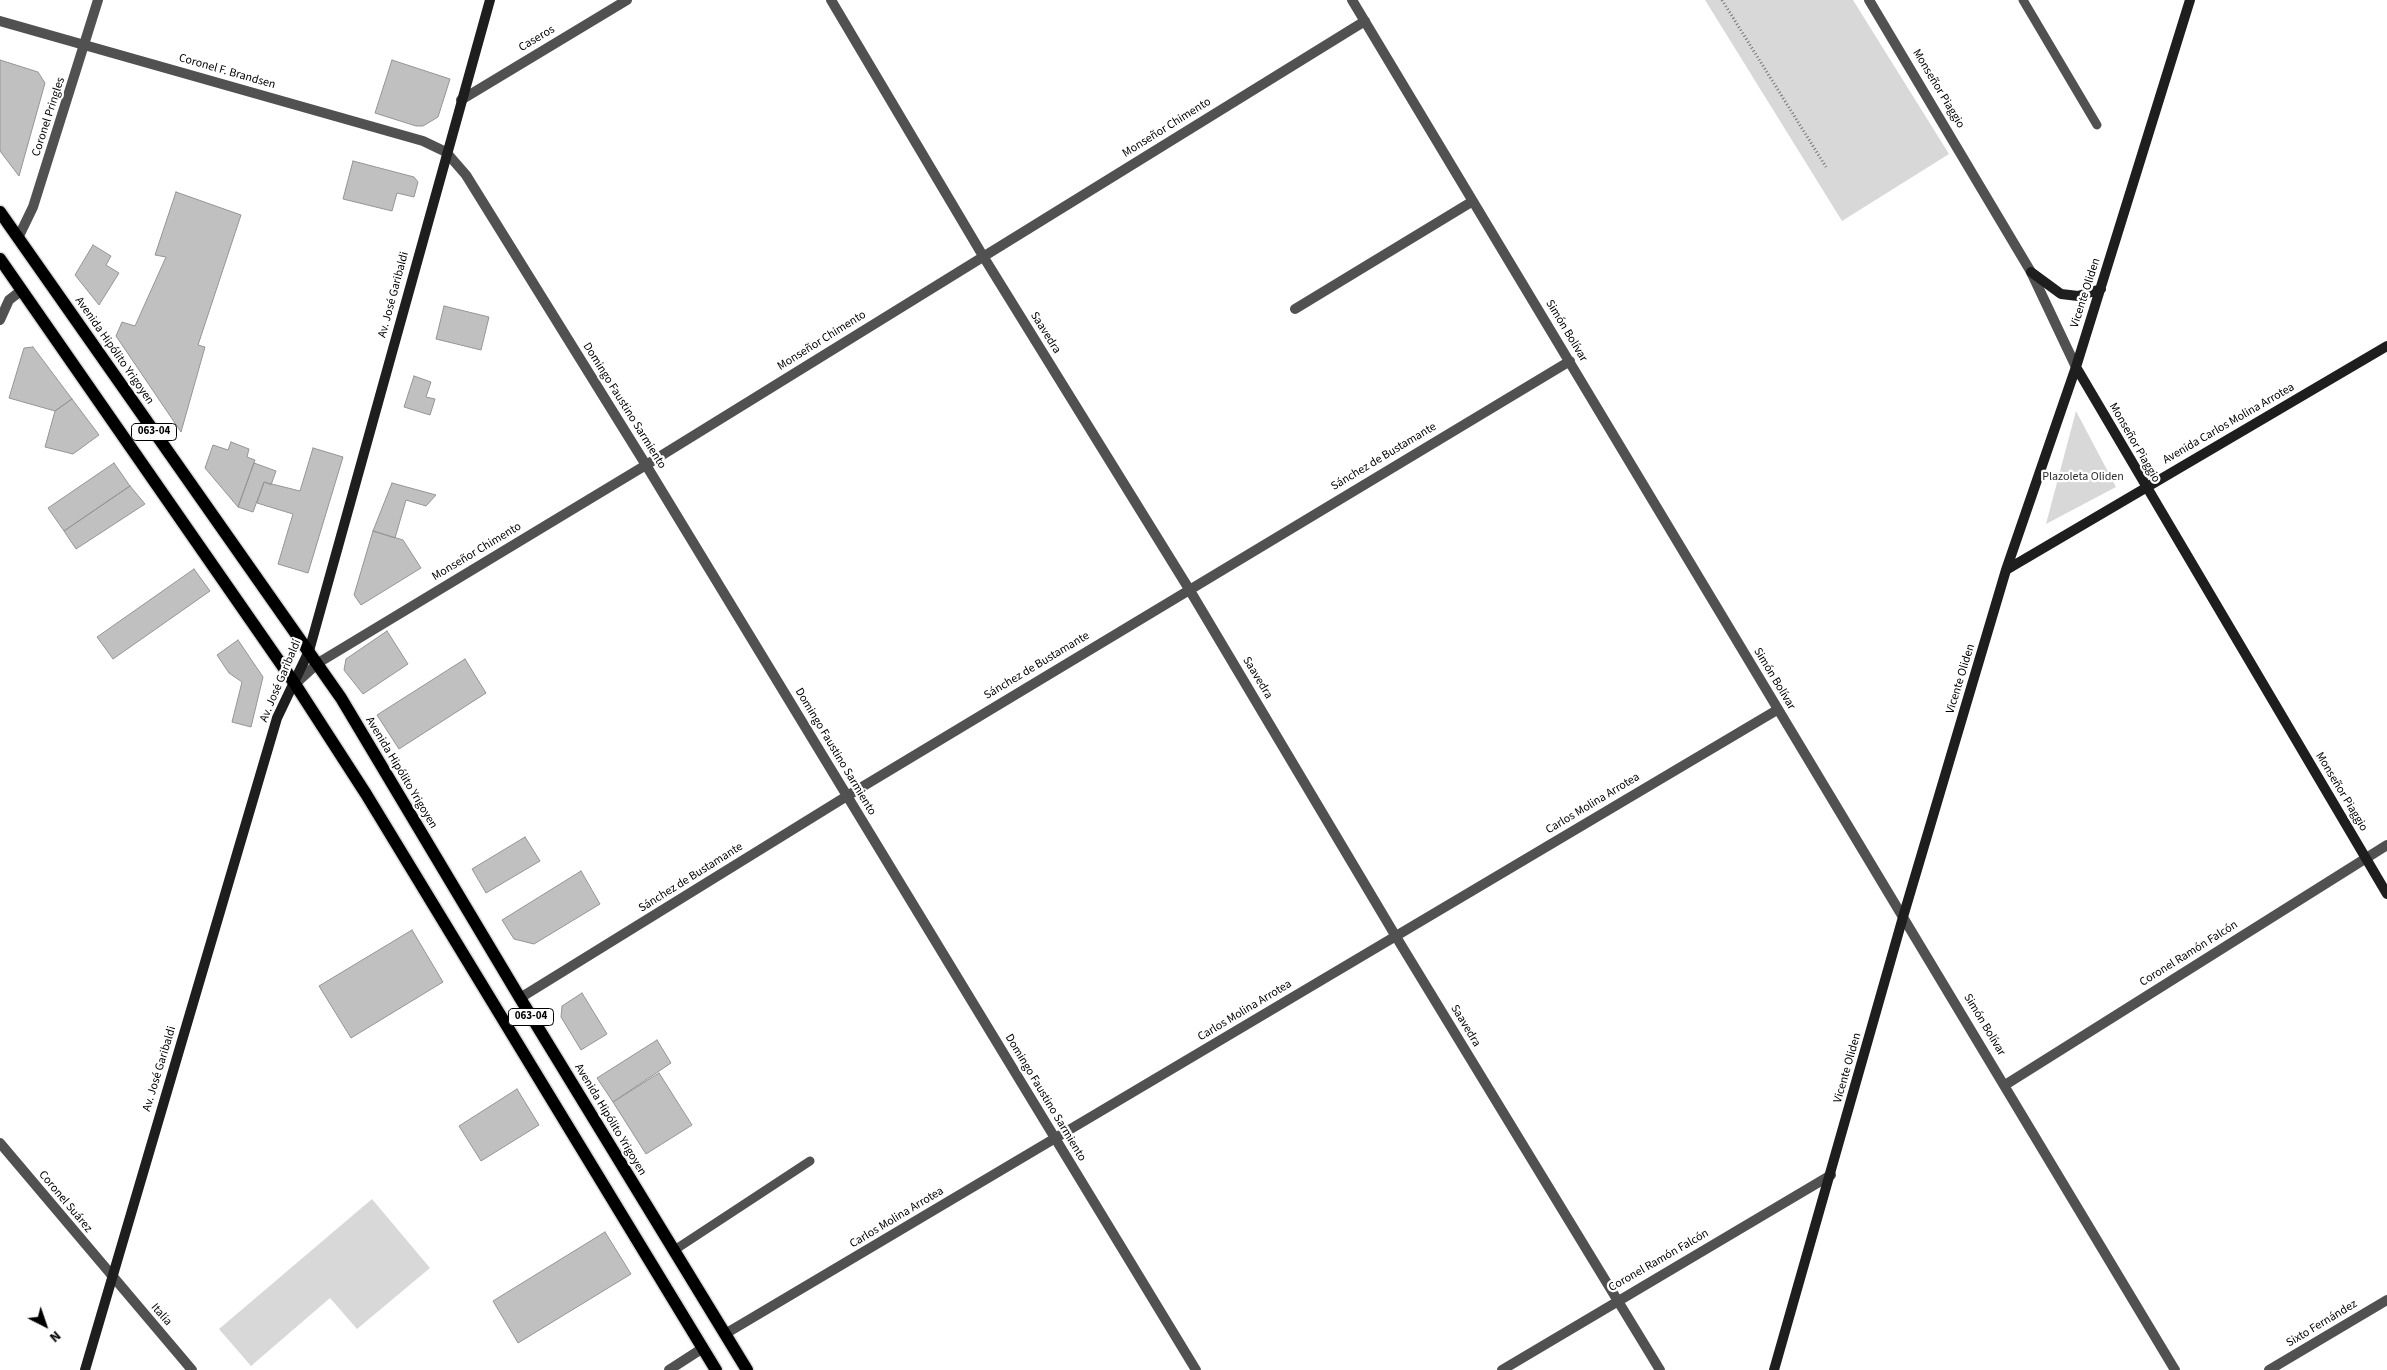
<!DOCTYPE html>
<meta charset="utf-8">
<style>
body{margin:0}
#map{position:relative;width:2387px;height:1370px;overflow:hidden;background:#fff;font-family:"Source Sans 3",sans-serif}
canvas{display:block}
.north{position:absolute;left:20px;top:1300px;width:50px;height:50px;-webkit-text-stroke:4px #fff;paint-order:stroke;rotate:139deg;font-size:14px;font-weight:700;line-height:20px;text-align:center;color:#000}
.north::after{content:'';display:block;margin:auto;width:18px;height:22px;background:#000;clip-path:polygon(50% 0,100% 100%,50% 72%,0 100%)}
</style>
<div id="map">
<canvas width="2387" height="1370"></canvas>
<div class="north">N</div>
</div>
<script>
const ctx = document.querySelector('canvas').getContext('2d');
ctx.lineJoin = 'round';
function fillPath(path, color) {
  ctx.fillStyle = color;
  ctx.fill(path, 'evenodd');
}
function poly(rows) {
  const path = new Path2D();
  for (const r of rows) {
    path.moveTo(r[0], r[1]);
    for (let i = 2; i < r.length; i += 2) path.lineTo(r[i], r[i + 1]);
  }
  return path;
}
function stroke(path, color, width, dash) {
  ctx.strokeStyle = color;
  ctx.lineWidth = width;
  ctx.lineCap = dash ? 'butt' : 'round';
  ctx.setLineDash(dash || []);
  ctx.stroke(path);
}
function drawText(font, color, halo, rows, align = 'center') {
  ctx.font = font + ' "Source Sans 3",sans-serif';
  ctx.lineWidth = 4.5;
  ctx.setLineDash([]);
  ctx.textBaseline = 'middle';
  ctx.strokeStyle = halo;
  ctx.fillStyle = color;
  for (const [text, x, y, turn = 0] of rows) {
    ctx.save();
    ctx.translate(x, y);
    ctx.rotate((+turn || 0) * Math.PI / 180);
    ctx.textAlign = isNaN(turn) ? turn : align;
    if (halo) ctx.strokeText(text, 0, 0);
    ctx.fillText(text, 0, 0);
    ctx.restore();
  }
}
fillPath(poly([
 [1705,0,1853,0,1949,154,1842,221],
 [2076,411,2116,487,2046,524],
 [372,1199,430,1268,357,1329,330,1298,251,1366,219,1329]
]), '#d8d8d8');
const building = poly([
 [0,60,38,72,45,83,19,176,0,151,0,60],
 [392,60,450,79,438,117,423,126,416,126,375,113,392,60],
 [353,161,414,177,418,182,414,197,397,193,392,211,343,199,353,161],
 [176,192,241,215,198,345,205,347,181,432,116,336,122,322,135,326,166,257,155,255,176,192],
 [93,245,111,256,106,265,119,273,99,305,75,275,93,245],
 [444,306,489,317,481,350,436,339,444,306],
 [33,347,72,399,55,411,9,398,24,348,33,347],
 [414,376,431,382,426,397,435,399,430,415,404,407,414,376],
 [72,399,99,435,73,454,45,447,55,411,72,399],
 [231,442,249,449,247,457,255,460,238,507,205,468,213,445,228,450,231,442],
 [313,448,343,457,308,573,278,564,293,514,257,503,264,482,300,491,313,448],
 [114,463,130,486,64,531,48,508,114,463],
 [254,463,276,471,271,485,264,482,253,512,238,507,254,463],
 [392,483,436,495,426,506,406,500,395,538,373,531,392,483],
 [130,486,145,504,76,549,64,531,130,486],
 [373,531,403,540,421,568,361,605,354,595,373,531],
 [194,569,210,591,113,659,97,637,194,569],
 [387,631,408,664,363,694,344,670,346,659,387,631],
 [238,640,263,677,251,727,232,722,242,682,229,673,217,655,238,640],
 [465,659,486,693,399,749,377,715,465,659],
 [525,837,540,861,486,893,472,869,525,837],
 [581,871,600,904,534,944,514,939,502,920,581,871],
 [412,930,443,982,351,1038,319,986,412,930],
 [582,993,607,1034,581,1050,561,1017,562,1006,582,993],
 [657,1040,671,1063,613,1102,597,1078,657,1040],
 [659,1073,692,1125,646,1154,613,1102,659,1073],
 [517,1089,539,1125,481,1161,459,1126,517,1089],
 [605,1232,631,1274,518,1343,493,1301,605,1232]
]);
fillPath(building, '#c0c0c0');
stroke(building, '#959595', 1);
const primary = poly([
 [0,212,341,698,520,998,747,1370],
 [0,259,295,684,366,794,716,1370]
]);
stroke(primary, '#dbdbdb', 15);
stroke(poly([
 [1722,0,1826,167]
]), '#737373', 3, [1, 2.5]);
stroke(poly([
 [2023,0,2097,125],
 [673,1251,810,1161]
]), '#515151', 9);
stroke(poly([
 [831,0,983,256,1189,589,1395,935,1660,1370],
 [1352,0,2175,1370],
 [1869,0,2031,272,2076,367],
 [0,21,423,141,446,152,466,175,646,465,1196,1370],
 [461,100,627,0],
 [18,238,33,207,98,0],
 [1295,309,1473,201],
 [0,320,9,300,22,290],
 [295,684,318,663,646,465,1365,21],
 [520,998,847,796,1570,361],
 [2005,1085,2387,845],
 [0,1143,192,1370],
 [725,1334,1777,710],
 [669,1370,703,1348],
 [1502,1370,1831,1175],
 [2269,1370,2387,1300]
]), '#515151', 10);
stroke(poly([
 [2031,272,2061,294,2078,296,2101,289],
 [2076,367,2387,894],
 [2006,570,2387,346],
 [85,1370,277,718,309,651,490,0],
 [1774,1370,1903,917,2006,570,2076,367,2190,0]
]), '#1e1e1e', 10);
stroke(primary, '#000', 12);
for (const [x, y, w] of [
 [154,432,45],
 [531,1017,45]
]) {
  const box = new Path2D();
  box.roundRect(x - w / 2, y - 8.5, w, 17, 4);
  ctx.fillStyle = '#fff';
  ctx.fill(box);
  stroke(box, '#000', 1);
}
drawText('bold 11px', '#000', null, [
 ["063-04",154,432],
 ["063-04",531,1017]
]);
drawText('12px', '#000', '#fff', [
 ["Caseros",537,39,-31],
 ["Coronel F. Brandsen",227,72,16],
 ["Monseñor Piaggio",1938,89,59],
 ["Coronel Pringles",49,117,-72],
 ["Monseñor Chimento",1167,128,-32],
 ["Vicente Oliden",2086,293,-72],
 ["Av. José Garibaldi",394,295,-75],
 ["Simón Bolívar",1566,331,59],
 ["Saavedra",1045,333,58],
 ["Monseñor Chimento",822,341,-32],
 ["Avenida Hipólito Yrigoyen",114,351,55],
 ["Domingo Faustino Sarmiento",624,406,58],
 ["Avenida Carlos Molina Arrotea",2229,424,-30],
 ["Monseñor Piaggio",2134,443,60],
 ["Sánchez de Bustamante",1384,457,-31],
 ["Monseñor Chimento",477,552,-31],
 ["Sánchez de Bustamante",1037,666,-31],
 ["Saavedra",1257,678,59],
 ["Simón Bolívar",1774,679,59],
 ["Vicente Oliden",1961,679,-73],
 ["Av. José Garibaldi",281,681,-67],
 ["Domingo Faustino Sarmiento",835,752,59],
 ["Avenida Hipólito Yrigoyen",401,773,59],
 ["Monseñor Piaggio",2341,792,59],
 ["Carlos Molina Arrotea",1593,804,-31],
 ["Sánchez de Bustamante",691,878,-32],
 ["Coronel Ramón Falcón",2189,954,-32],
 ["Carlos Molina Arrotea",1245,1011,-31],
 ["Simón Bolívar",1984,1025,59],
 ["Saavedra",1465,1026,59],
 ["Vicente Oliden",1848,1068,-74],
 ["Av. José Garibaldi",160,1069,-73],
 ["Domingo Faustino Sarmiento",1045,1098,59],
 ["Avenida Hipólito Yrigoyen",610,1120,59],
 ["Coronel Suárez",65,1202,50],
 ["Carlos Molina Arrotea",897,1218,-31],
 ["Coronel Ramón Falcón",1659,1261,-30],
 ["Italia",161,1315,49],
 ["Sixto Fernández",2322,1324,-31]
]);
drawText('12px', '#2f2f2f', '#fff', [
 ["Plazoleta Oliden",2083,477]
]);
</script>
